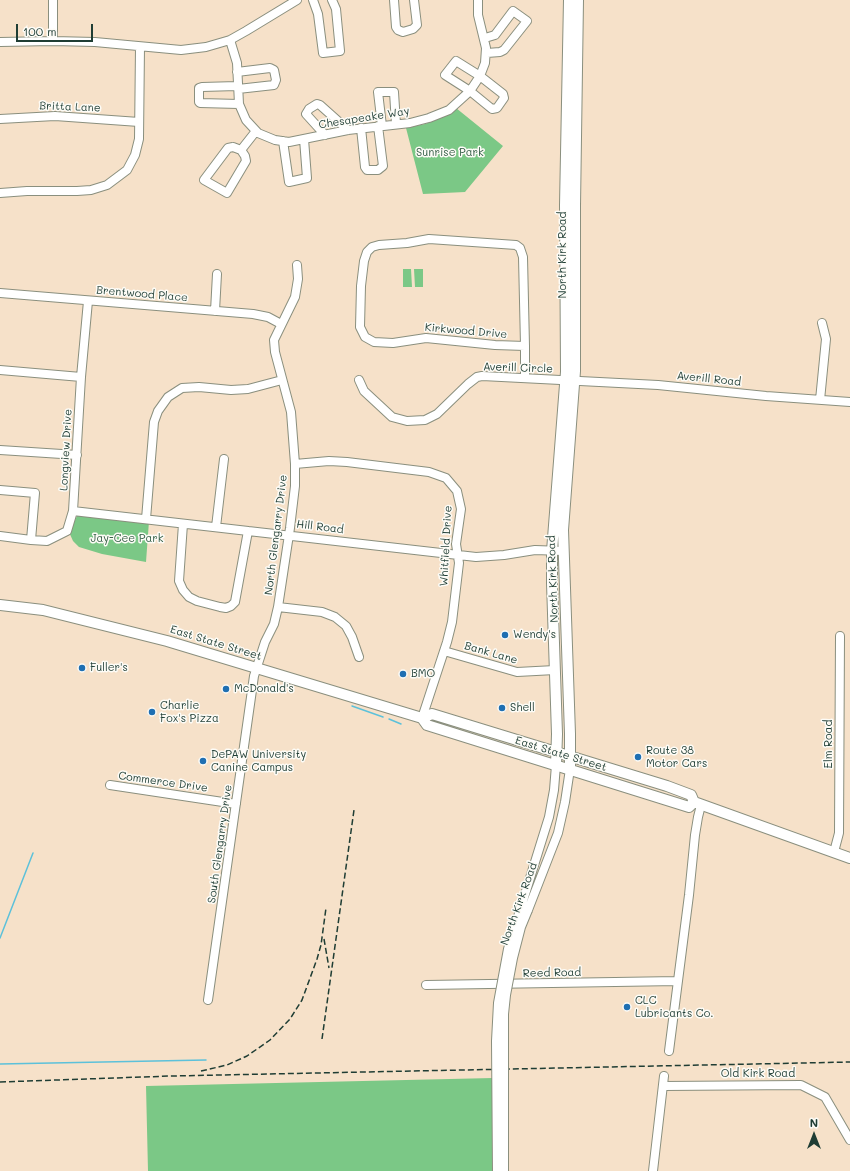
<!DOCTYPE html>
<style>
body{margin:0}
#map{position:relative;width:850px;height:1171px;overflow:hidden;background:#f6e1c9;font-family:Mali,sans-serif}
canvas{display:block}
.north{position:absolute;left:794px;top:1115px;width:40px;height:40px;-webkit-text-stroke:3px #fdfcf7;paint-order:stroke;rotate:0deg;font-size:11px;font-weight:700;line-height:16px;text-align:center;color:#1f3d34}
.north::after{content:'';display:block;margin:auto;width:14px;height:18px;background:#1f3d34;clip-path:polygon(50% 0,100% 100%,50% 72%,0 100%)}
.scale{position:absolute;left:16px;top:24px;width:77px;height:18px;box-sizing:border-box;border:2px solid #1f3d34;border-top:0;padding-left:5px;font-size:12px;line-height:14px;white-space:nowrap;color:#1f3d34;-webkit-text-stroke:3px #fdfcf7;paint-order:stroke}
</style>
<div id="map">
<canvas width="850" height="1171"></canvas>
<div class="north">N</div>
<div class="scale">100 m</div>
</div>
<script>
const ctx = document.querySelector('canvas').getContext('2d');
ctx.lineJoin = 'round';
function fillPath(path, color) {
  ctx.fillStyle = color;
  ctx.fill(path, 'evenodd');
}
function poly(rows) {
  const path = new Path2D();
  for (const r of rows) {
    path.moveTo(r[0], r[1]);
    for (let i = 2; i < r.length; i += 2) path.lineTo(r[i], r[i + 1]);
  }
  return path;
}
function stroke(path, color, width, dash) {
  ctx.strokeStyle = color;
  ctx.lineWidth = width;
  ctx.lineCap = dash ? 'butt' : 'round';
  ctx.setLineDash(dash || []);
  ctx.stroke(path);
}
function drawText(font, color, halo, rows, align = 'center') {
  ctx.font = font + ' Mali,sans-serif';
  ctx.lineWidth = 3;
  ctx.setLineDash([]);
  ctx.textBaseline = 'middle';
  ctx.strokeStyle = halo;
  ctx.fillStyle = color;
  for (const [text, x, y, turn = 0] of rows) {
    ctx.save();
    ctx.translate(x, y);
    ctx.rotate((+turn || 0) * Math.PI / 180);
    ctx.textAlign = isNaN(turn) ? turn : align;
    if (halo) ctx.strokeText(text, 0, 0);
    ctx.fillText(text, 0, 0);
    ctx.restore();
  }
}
fillPath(poly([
 [456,108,503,146,465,192,423,194,406,128,425,124,442,117],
 [403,269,411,269,412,287,403,287],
 [414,269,423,269,423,287,415,287],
 [78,514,149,521,146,562,102,554,79,547,73,541,69,532],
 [493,1078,494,1171,148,1171,146,1086]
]), '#7bc886');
stroke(poly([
 [352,706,383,717],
 [389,719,401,724],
 [0,938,33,853],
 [0,1064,206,1060]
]), '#5cc1da', 1.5);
const minor = poly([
 [313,0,318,14,323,53,340,51,336,9,332,0],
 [394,0,396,27,398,30,403,32,413,29,417,25,414,0],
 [485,38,495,35,513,11,527,21,504,50,500,52,487,53],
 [230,40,237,63,239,104,246,120,258,133,275,140,289,142,348,130,410,123,429,118,449,110,470,91,480,76,485,63,486,48,478,15,478,0],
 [53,41,53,0],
 [0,42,53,41,95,42,181,50,206,47,230,40,246,31,297,0],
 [456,61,480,76,503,94,504,98,497,108,492,109,470,91,445,75,456,61],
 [237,72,270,68,274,70,276,80,274,85,238,89],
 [237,86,202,87,199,88,199,102,200,103,239,104],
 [0,119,55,116,139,122],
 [382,126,378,92,394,92,396,124],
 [361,128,365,167,367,170,378,170,383,166,378,126],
 [325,135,306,114,309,109,317,104,320,105,348,130],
 [283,141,289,182,307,178,304,139],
 [233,147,241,150,245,156,246,161,227,193,204,180,228,148,233,147],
 [241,150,256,131],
 [0,193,27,191,77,191,91,190,107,185,127,170,135,155,139,139,140,47],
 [0,293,253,314,268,317,281,324],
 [215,311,217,274],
 [525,346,523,257,520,248,516,245,429,239,407,243,379,245,372,247,367,252,364,261,361,286,360,327,365,337,374,342,393,343,426,338,495,345,525,346,525,378],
 [0,370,81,377],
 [359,380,364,391,392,417,407,421,425,420,437,414,468,384,477,377,482,376,658,385,766,396,850,402],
 [820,400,826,339,822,323],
 [0,450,77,455],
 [295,464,329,461,347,462,429,472,446,478,457,491,461,509,456,544,459,563,452,622,447,642,422,718],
 [0,490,35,493,31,540],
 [73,511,476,557,504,555,535,550,563,551],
 [146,519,154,422,158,411,168,397,182,388,199,387,231,390,248,389,282,380],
 [183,524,179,581,183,590,189,597,197,601,220,607,226,608,231,606,235,602,248,531],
 [216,527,224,459],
 [0,536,31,540,47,541,67,531,73,511,81,377,88,301],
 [278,607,322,612,335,617,346,626,352,637,359,657],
 [444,651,517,672,555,670],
 [110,785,236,804],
 [834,852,839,833,840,636],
 [521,907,549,817,554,790,556,765],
 [528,910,558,833,565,802,570,769],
 [426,985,678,981],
 [208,1000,254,676,265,642,274,624,278,607,290,528,295,486,295,464,291,412,275,352,274,340,295,297,298,279,297,265],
 [669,1051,689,895,695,835,698,817,701,805],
 [663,1086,801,1085,825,1097,850,1140],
 [653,1171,664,1076]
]);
const major = poly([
 [0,605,43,610,167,641,422,718,432,714,667,786,691,795,694,802],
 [422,718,427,725,689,807,694,802],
 [556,765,557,734,552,583,552,551,566,372,565,205,569,0],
 [570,769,570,734,563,530,575,371,575,206,578,0],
 [694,802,850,858]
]);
stroke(minor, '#8a8f7e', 10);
stroke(major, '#8a8f7e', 12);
stroke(minor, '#fff', 8);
stroke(major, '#fff', 10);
stroke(poly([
 [324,939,329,968],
 [322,1039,354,810],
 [201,1071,227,1065,247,1056,270,1040,290,1019,302,1000,317,959,321,945,326,908],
 [0,1082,171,1076,850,1062]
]), '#1f3d34', 1.5, [6, 3]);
const minorBridge = poly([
 [497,1171,496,1041,498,1003,508,949,521,907],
 [504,1171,504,1014,506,995,513,958,521,927,528,910]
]);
stroke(minorBridge, '#8a8f7e', 10, []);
stroke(minorBridge, '#fff', 8);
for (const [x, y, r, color] of [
 [505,635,4,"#1f6fb2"],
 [82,668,4,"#1f6fb2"],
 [403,674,4,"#1f6fb2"],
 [226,689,4,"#1f6fb2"],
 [502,708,4,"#1f6fb2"],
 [152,712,4,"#1f6fb2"],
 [638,757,4,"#1f6fb2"],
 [203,761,4,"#1f6fb2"],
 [627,1007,4,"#1f6fb2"]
]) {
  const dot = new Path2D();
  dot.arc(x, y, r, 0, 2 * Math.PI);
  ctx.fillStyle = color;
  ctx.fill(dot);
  stroke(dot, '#fdfcf7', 1.5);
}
drawText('11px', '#1f3d34', '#fdfcf7', [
 ["Britta Lane",70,107,2],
 ["Chesapeake Way",364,118,-9],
 ["North Kirk Road",563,255,-90],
 ["Brentwood Place",142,294,5],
 ["Kirkwood Drive",466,331,5],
 ["Averill Circle",518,368,2],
 ["Averill Road",709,379,6],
 ["Longview Drive",66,450,-87],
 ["Hill Road",320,527,7],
 ["North Glengarry Drive",276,535,-83],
 ["Whitfield Drive",446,546,-87],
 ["North Kirk Road",553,579,-92],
 ["East State Street",216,643,17],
 ["Bank Lane",491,653,16],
 ["Elm Road",829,744,-90],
 ["East State Street",561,754,17],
 ["Commerce Drive",163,782,8],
 ["South Glengarry Drive",220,844,-82],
 ["North Kirk Road",519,904,-70],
 ["Reed Road",552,973,-1],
 ["Old Kirk Road",758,1074]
]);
drawText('11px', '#366048', '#fdfcf7', [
 ["Sunrise Park",450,153],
 ["Jay-Cee Park",127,539]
]);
drawText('11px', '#1f3d34', '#fdfcf7', [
 ["Wendy's",513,635],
 ["Fuller's",90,668],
 ["BMO",411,674],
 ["McDonald's",234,689],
 ["Charlie",160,706],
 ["Fox's Pizza",160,719],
 ["Shell",510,708],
 ["Route 38",646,751],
 ["Motor Cars",646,764],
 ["DePAW University",211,755],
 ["Canine Campus",211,768],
 ["CLC",635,1001],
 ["Lubricants Co.",635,1014]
], 'left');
</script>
